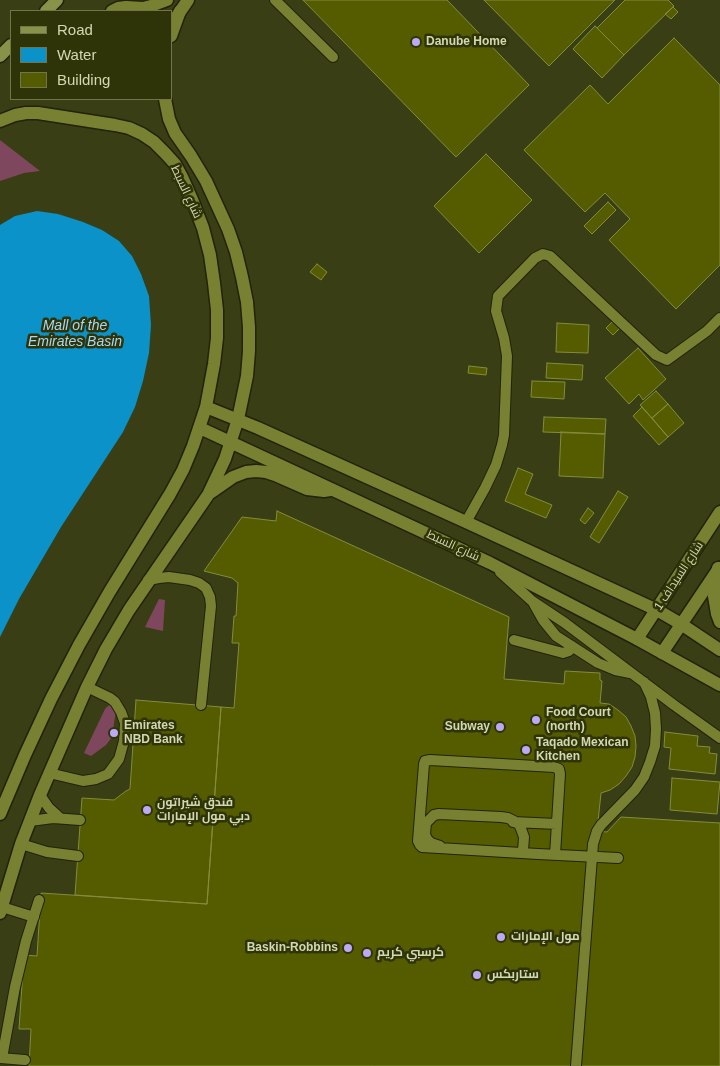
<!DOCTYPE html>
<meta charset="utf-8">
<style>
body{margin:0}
#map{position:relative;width:720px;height:1066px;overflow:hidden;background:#393e14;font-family:Helvetica,sans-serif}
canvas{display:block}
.legend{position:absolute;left:10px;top:10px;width:162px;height:90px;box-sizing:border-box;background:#2f3308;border:1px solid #70754c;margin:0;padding:6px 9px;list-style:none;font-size:15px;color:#d2d8b2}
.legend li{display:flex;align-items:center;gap:10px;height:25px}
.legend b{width:25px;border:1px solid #70754c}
</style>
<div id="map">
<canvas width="720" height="1066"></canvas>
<ul class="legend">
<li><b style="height:6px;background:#899249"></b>Road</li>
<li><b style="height:14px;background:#0a92c9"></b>Water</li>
<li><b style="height:14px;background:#555c00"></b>Building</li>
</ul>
</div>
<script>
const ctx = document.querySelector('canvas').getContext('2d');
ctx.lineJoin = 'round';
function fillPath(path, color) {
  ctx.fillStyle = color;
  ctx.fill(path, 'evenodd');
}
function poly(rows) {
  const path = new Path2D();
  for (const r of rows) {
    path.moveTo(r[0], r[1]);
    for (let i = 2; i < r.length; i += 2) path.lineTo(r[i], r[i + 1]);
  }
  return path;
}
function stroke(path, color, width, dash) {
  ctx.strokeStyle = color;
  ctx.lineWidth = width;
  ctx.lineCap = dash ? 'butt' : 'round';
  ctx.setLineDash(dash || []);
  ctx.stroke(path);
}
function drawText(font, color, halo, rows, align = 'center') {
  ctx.font = font + ' Helvetica,Cairo,sans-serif';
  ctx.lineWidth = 5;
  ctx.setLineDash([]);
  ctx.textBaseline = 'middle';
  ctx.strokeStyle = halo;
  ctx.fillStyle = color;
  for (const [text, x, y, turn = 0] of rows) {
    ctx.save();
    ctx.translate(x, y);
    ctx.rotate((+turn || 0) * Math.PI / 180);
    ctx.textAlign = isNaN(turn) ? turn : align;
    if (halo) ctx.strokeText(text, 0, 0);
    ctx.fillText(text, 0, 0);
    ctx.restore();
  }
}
fillPath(poly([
 [0,140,40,171,24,173,0,181],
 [159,599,165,600,163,631,145,627],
 [109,705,112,705,116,710,112,737,106,745,91,756,84,753,105,709]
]), '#7e475d');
fillPath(poly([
 [37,211,58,214,83,222,102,230,119,241,132,256,141,274,149,296,151,325,149,353,143,381,135,407,123,432,61,527,19,599,0,637,0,225,15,216]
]), '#0a92c9');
const building = poly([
 [303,0,447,0,529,85,456,157,303,0],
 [484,0,615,0,549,66,484,0],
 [625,0,668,0,674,6,624,55,597,28,625,0],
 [673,7,678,12,671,19,665,14,673,7],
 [595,26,624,55,602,78,573,49,595,26],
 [674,38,720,85,720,265,676,309,609,240,630,219,605,193,585,212,524,150,590,85,608,104,674,38],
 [486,154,532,200,479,253,434,206,486,154],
 [608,202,616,210,592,234,584,226,608,202],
 [317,264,327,272,321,280,310,272,317,264],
 [614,320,621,327,613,335,606,328,614,320],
 [557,323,589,325,588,353,556,352,557,323],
 [638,348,666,379,643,400,639,394,629,404,605,378,638,348],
 [547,363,583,365,582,380,546,378,547,363],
 [469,366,487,368,486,375,468,373,469,366],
 [532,381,565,382,564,399,531,397,532,381],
 [656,391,668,404,652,418,640,405,656,391],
 [668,404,684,423,668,437,652,418,668,404],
 [642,407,668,437,659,445,633,416,642,407],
 [544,417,606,419,605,434,543,432,544,417],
 [561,432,605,434,603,478,559,476,561,432],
 [518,468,533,474,525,494,552,505,546,518,505,501,518,468],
 [618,491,628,497,599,543,590,537,618,491],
 [588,508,594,513,585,524,580,520,588,508],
 [277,511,509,617,504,679,564,684,565,671,600,673,600,680,602,681,600,703,609,704,618,710,626,717,631,726,635,736,636,746,635,757,632,767,626,776,619,784,610,790,601,793,597,831,607,832,621,817,720,823,720,1066,29,1066,31,1029,19,1029,24,955,37,956,41,893,207,904,221,707,234,708,239,643,232,643,234,616,236,616,238,583,232,578,204,571,242,517,276,521,277,511],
 [136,700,221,707,207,904,75,895,82,798,114,800,126,791,130,789,136,700],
 [665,732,698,736,697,746,710,747,709,753,717,754,715,774,669,769,671,748,664,747,665,732],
 [672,778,720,782,717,814,670,810,672,778]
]);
fillPath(building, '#555c00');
stroke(building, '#838c3e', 1);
const service = poly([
 [275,0,333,57],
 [466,522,485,488,496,465,502,445,504,435,507,356,504,338,496,311,498,296,535,258,543,254,550,256,656,355,667,360,707,331,720,318],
 [500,572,532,601,565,623,674,705,720,738],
 [148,580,159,578,169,577,190,580,199,583,206,588,210,597,211,606,201,705],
 [534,604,543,620,556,636,598,663,615,670,630,673],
 [514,640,563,653,569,651,572,646],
 [49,773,83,781,96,779,108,774,119,759,124,741,125,723,121,712,115,702,110,698,87,687],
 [40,795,49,808,60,818],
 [30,821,53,818,80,820],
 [513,822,557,824],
 [21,844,47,852,78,856],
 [440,846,431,843,427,839,425,834,426,823,434,815,439,814,501,817,508,818,514,821,520,826,524,837,523,851],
 [555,855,560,774,559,769,554,767,430,760,425,761,424,764,418,841,420,845,422,847,538,854,618,858],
 [2,907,34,917],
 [0,1058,25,1060],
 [2,1058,15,987,26,941,39,900],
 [576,1066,593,844,597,831,601,825,635,790,644,777,650,762,655,746,656,729,655,713,651,697,644,682]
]);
const minor = poly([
 [112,11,118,8,126,7,143,8,151,6,167,0],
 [175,19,188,0],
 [637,639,720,512],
 [662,653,719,568]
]);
const tertiary = poly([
 [171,36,180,11],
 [0,121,15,115,26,113,38,113,115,125,129,128,142,134,154,142,165,153,175,164,182,177,193,202,203,228,210,255,214,283,217,310,217,338,214,364,206,407,193,446,183,470,170,494,110,591,79,645,51,699,25,755,0,814],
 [206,407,258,428,466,522,657,610,681,624,720,650],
 [200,428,490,563,637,639,720,685],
 [210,493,233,477,246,472,256,471,266,472,275,475,307,489,324,491,330,490],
 [718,568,714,596,717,614,720,622],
 [0,913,21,844,40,795,87,687,106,649,129,610,208,495,225,459,238,419,242,400,247,376,249,351,249,327,247,302,242,277,236,252,228,229,206,181,191,156,175,133,169,119,165,99]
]);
const primary = poly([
 [46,11,57,0],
 [0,56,11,45]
]);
stroke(service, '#21230b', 12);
stroke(minor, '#21230b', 15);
stroke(tertiary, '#21230b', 15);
stroke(primary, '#21230b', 15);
stroke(service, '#788031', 10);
stroke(minor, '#788031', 12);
stroke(tertiary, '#788031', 12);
stroke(primary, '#899249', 12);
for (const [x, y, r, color] of [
 [416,42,5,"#bcaaf6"],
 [536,720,5,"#bcaaf6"],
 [500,727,5,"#bcaaf6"],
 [114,733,5,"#bcaaf6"],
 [526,750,5,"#bcaaf6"],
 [147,810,5,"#bcaaf6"],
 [501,937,5,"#bcaaf6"],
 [348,948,5,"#bcaaf6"],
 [367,953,5,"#bcaaf6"],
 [477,975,5,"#bcaaf6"]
]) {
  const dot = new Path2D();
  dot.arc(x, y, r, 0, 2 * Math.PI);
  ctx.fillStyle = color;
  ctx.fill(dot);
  stroke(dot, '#2f3308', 2);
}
drawText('bold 12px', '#d2d8b2', '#2f3308', [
 ["Danube Home",426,42],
 ["Food Court",546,713],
 ["(north)",546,727],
 ["Emirates",124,726],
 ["NBD Bank",124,740],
 ["Subway",490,727,"right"],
 ["Taqado Mexican",536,743],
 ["Kitchen",536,757],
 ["فندق شيراتون",157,803],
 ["دبي مول الإمارات",157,817],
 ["مول الإمارات",511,937],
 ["Baskin-Robbins",338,948,"right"],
 ["كرسبي كريم",377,953],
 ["ستاربكس",487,975]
], 'left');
drawText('12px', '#d2d8b2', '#2f3308', [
 ["شارع السبط",186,192,65],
 ["شارع السبط",453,546,25],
 ["شارع السيداف 1",679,576,-57]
]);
drawText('italic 14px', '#a7d7f3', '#2f3308', [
 ["Mall of the",75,326],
 ["Emirates Basin",75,342]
]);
</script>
